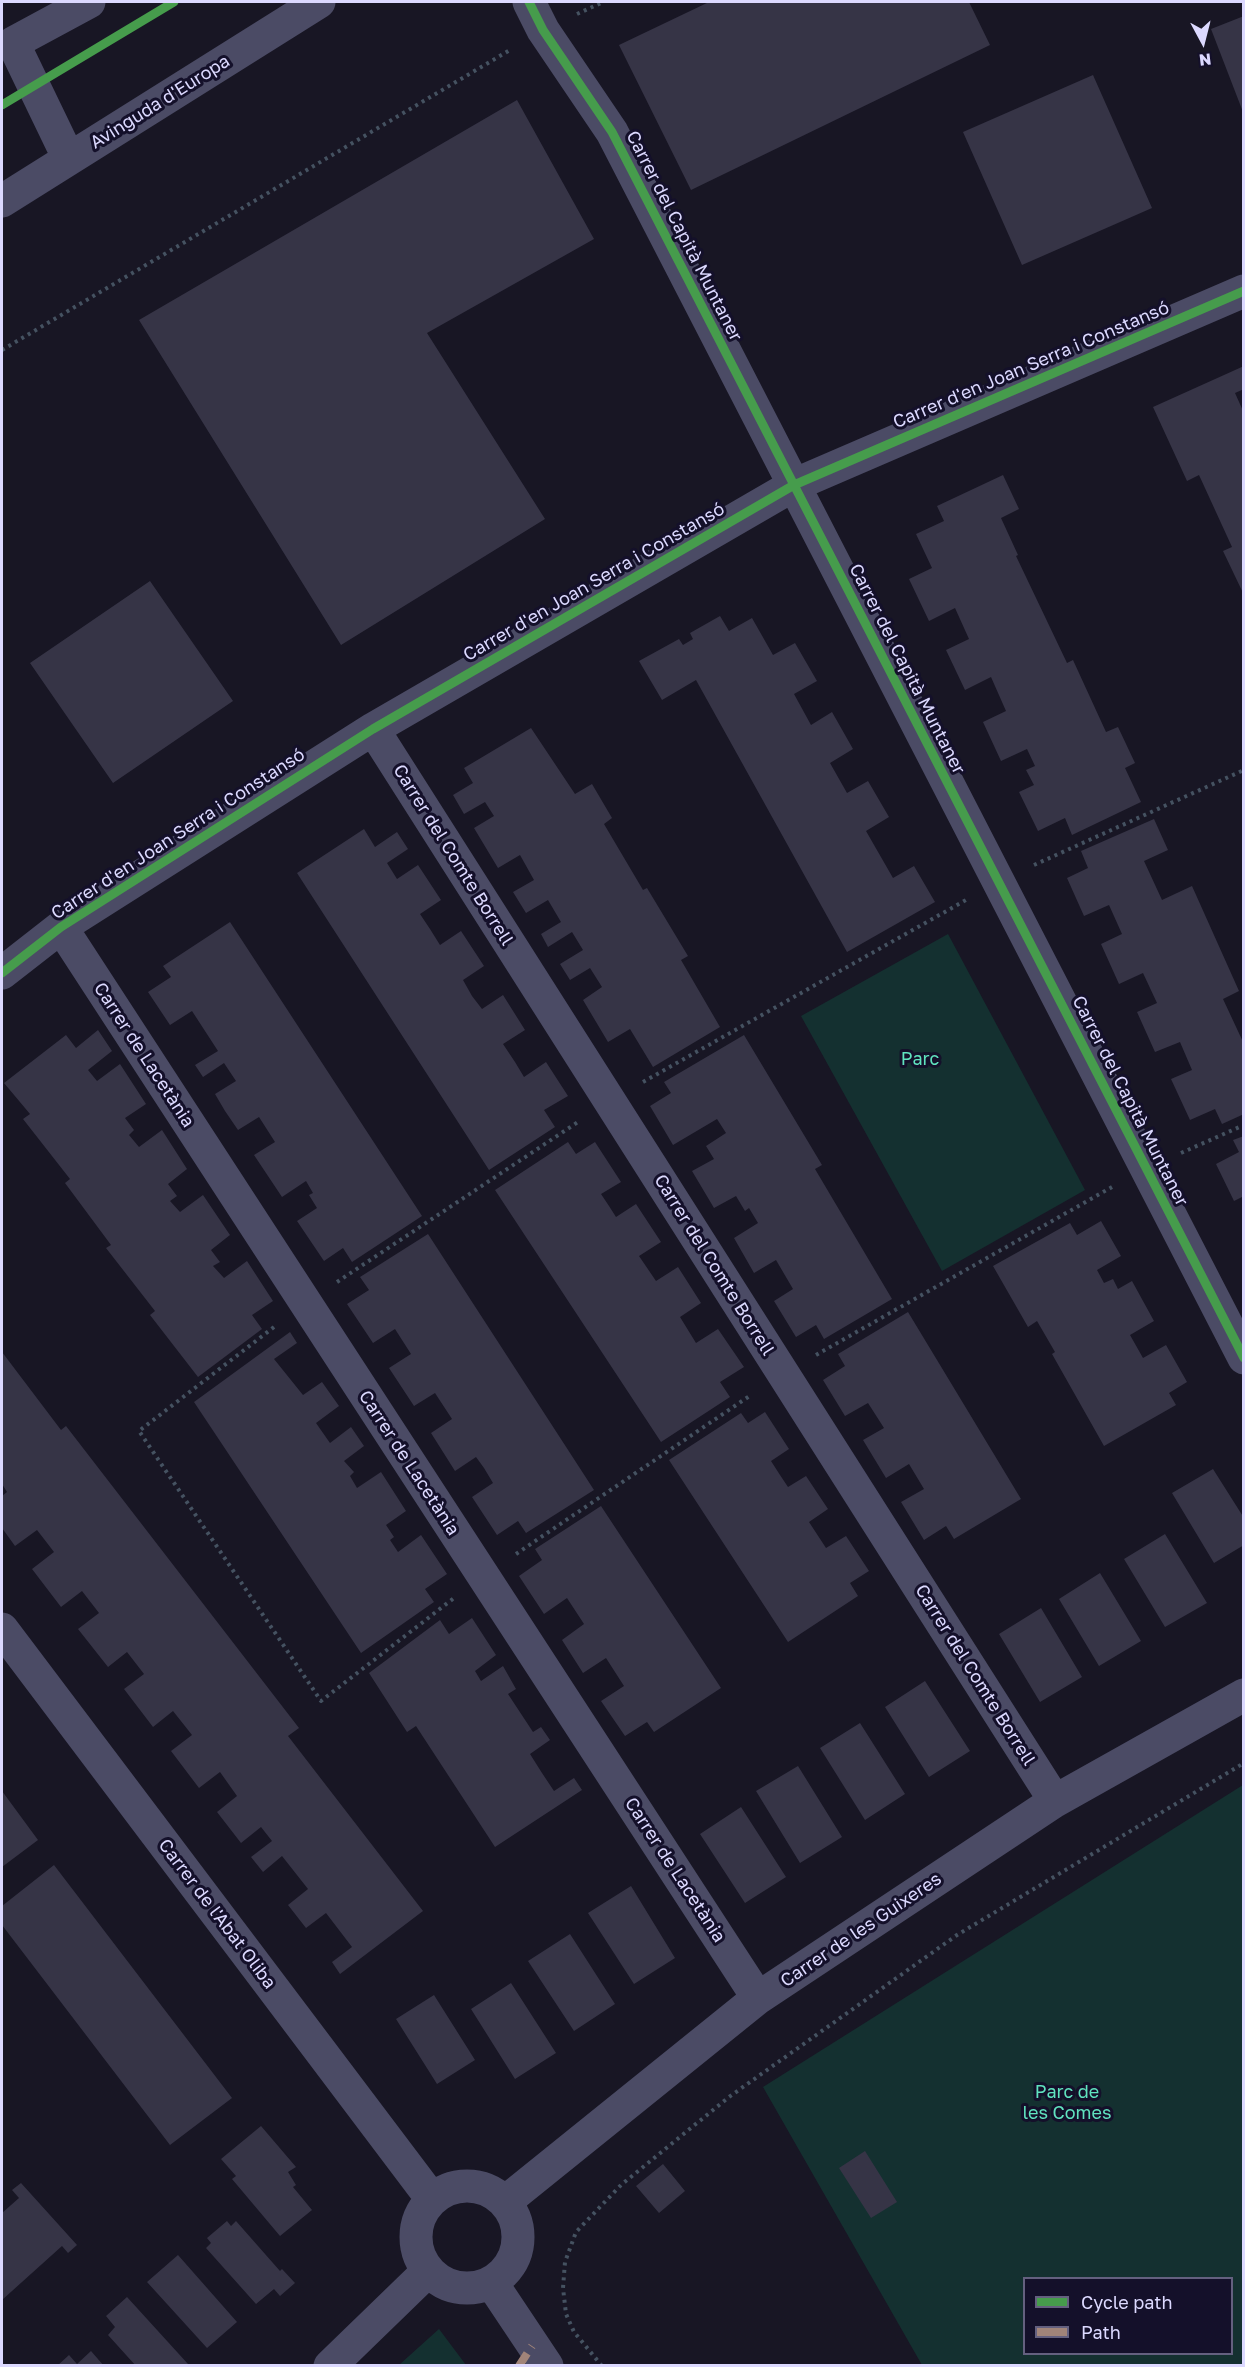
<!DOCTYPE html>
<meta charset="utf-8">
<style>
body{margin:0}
#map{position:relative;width:1245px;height:2367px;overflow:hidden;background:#181624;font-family:"Golos Text",sans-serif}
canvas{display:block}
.frame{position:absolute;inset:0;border:3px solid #dcd9ff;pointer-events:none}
.legend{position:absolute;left:1023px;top:2277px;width:210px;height:78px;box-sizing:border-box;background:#14102a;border:2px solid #64607f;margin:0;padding:8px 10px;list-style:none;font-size:18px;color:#dcd9ff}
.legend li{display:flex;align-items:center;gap:12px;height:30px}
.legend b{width:30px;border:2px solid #64607f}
.north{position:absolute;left:1173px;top:12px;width:60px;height:60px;-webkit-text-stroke:4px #14102a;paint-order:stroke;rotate:173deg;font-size:16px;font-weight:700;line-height:24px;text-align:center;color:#dcd9ff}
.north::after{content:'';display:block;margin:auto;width:21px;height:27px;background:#dcd9ff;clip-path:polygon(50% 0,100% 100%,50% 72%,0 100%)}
</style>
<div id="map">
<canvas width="1245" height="2367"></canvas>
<div class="frame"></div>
<ul class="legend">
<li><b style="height:8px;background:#469c4c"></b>Cycle path</li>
<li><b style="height:8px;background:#a18479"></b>Path</li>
</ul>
<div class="north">N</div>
</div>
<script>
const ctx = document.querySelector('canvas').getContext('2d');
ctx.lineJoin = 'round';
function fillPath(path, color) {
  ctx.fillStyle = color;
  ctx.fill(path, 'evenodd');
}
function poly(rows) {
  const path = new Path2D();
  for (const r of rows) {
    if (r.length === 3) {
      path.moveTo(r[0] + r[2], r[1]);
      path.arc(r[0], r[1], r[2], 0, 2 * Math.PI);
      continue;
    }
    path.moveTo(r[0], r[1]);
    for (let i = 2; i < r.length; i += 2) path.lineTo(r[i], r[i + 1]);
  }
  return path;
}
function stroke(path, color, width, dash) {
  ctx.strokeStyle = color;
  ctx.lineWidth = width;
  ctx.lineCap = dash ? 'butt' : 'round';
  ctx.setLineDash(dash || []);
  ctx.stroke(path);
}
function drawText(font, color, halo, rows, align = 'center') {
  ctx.font = font + ' "Golos Text",sans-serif';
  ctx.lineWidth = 6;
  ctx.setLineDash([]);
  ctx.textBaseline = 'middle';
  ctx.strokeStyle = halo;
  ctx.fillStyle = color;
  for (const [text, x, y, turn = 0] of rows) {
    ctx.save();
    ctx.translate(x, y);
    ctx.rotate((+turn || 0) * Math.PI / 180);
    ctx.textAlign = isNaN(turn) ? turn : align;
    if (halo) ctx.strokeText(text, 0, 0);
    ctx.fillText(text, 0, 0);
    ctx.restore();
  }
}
fillPath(poly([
 [948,934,1085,1190,942,1271,801,1016],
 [1243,1785,1243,2365,922,2365,763,2087],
 [1024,2278,1232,2278,1232,2354,1024,2354],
 [439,2329,466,2365,399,2365]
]), '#143030');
fillPath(poly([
 [709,2,969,2,990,45,691,190,619,45],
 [1244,16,1244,112,1243,112,1211,29],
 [1093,75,1152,208,1022,265,963,132],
 [517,100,594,239,427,333,545,519,341,645,139,320],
 [1244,366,1244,389,1235,393,1244,413,1244,595,1223,551,1232,547,1199,475,1187,481,1153,407],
 [1003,475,1019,509,1001,518,1018,555,1016,556,1067,663,1073,660,1106,732,1118,727,1135,763,1125,768,1141,802,1072,835,1065,818,1038,831,1019,792,1034,785,1026,770,1035,766,1027,749,1001,761,983,722,1006,711,991,677,965,690,946,650,969,639,955,608,929,621,909,579,932,568,916,534,944,521,937,506],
 [150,581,233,701,113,783,30,663],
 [720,616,729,631,752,618,773,655,795,643,817,681,794,694,811,725,832,712,853,749,830,763,847,793,868,781,889,817,866,831,893,878,914,866,935,902,847,952,696,680,662,700,639,661,679,639,683,645,693,639,690,633],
 [531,728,575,794,592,784,612,818,604,824,643,890,647,888,688,956,681,960,720,1027,653,1067,630,1029,608,1042,583,1000,602,987,590,968,570,980,560,964,583,950,572,932,548,947,541,934,561,922,548,900,526,913,513,892,534,880,520,855,498,868,474,828,494,816,485,802,464,814,453,795,473,783,464,768],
 [1154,819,1168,850,1144,861,1162,900,1192,886,1239,991,1223,999,1244,1044,1244,1114,1222,1124,1215,1109,1190,1120,1171,1079,1192,1070,1180,1042,1155,1052,1137,1012,1157,1003,1143,973,1119,984,1101,944,1122,934,1109,905,1084,916,1067,878,1088,868,1081,851],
 [364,829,375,847,397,832,408,849,387,863,397,879,418,865,441,900,420,914,430,929,440,945,461,931,484,966,463,980,472,996,482,1009,503,995,525,1030,503,1044,515,1062,524,1077,546,1062,568,1096,544,1110,555,1127,489,1170,297,873],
 [230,922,422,1216,352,1262,343,1248,324,1261,297,1221,317,1208,309,1195,313,1193,306,1181,282,1197,254,1155,275,1142,259,1117,238,1130,225,1111,215,1094,236,1081,224,1063,203,1077,195,1065,218,1051,192,1011,170,1025,148,992,171,977,163,966],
 [98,1030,112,1051,88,1070,97,1081,120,1064,146,1104,125,1118,134,1130,129,1135,139,1147,162,1130,187,1169,168,1184,177,1196,170,1201,180,1212,203,1195,230,1235,211,1250,220,1262,213,1266,224,1278,247,1261,273,1301,252,1315,262,1329,198,1377,150,1315,155,1311,106,1248,111,1245,65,1183,70,1179,23,1119,30,1114,4,1083,66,1035,76,1048],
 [744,1035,822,1165,815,1169,892,1299,824,1339,816,1325,796,1337,774,1301,793,1289,776,1260,754,1273,734,1238,758,1223,749,1208,745,1211,736,1196,714,1208,692,1171,714,1159,706,1146,726,1133,717,1119,673,1145,650,1106,671,1093,664,1082],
 [1244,1136,1244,1196,1234,1201,1216,1164,1239,1152,1233,1140],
 [568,1142,576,1154,595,1142,621,1182,601,1194,609,1206,616,1217,636,1204,661,1242,639,1256,656,1281,678,1267,701,1303,680,1317,696,1343,718,1329,744,1367,720,1382,730,1397,661,1442,495,1190],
 [1101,1221,1121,1256,1097,1270,1104,1283,1113,1279,1118,1289,1132,1281,1154,1321,1130,1335,1143,1358,1166,1345,1187,1382,1169,1393,1176,1405,1104,1446,1052,1354,1055,1352,1037,1321,1028,1327,993,1266,1070,1223,1077,1235],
 [428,1234,594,1490,526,1533,518,1521,497,1535,472,1497,493,1483,484,1468,476,1457,455,1471,431,1433,452,1419,435,1393,414,1406,389,1368,411,1354,395,1329,373,1343,347,1304,369,1290,360,1277],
 [908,1312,1021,1499,954,1539,946,1526,924,1540,901,1502,924,1489,909,1464,886,1478,863,1440,884,1428,868,1403,845,1416,823,1380,845,1366,838,1354],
 [290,1332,297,1343,274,1359,303,1395,322,1382,339,1406,316,1423,330,1443,351,1427,364,1446,344,1461,354,1472,350,1476,357,1488,381,1472,406,1511,386,1525,394,1537,390,1540,398,1552,421,1535,447,1574,425,1589,434,1602,361,1653,194,1402],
 [2,1352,61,1430,66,1426,299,1728,288,1736,423,1911,340,1974,332,1962,352,1947,326,1913,306,1928,288,1905,308,1889,282,1856,263,1872,251,1857,272,1841,261,1827,241,1843,217,1812,237,1796,220,1772,199,1788,171,1751,192,1735,173,1711,153,1727,124,1689,144,1674,127,1652,108,1667,78,1629,99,1613,82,1591,61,1607,32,1569,54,1552,44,1539,37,1530,15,1546,2,1528,2,1496,7,1492,2,1484],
 [765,1412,789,1449,771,1461,780,1475,788,1487,806,1476,828,1509,809,1522,826,1548,846,1536,869,1571,850,1583,858,1596,788,1642,669,1460,741,1413,748,1423],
 [1213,1469,1244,1518,1244,1545,1214,1563,1172,1493],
 [601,1506,721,1688,654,1732,647,1722,625,1736,601,1701,624,1686,606,1658,583,1673,562,1640,584,1624,567,1598,544,1614,519,1576,542,1560,535,1549],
 [1165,1534,1207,1603,1165,1627,1124,1559],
 [1100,1573,1141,1641,1099,1666,1059,1599],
 [1041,1608,1082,1677,1040,1702,999,1634],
 [472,1618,496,1655,475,1671,481,1681,503,1666,516,1689,508,1694,533,1732,541,1727,550,1740,530,1754,542,1773,554,1791,574,1778,582,1790,495,1847,416,1726,407,1732,369,1673,440,1620,449,1634],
 [925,1681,970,1751,929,1777,885,1707],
 [860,1723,905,1794,865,1820,820,1748],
 [798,1766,842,1837,800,1863,756,1791],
 [2,1791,38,1840,2,1867],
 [741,1807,786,1877,745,1903,700,1834],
 [54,1865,232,2098,170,2145,2,1925,2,1906],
 [631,1886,675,1958,634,1984,588,1913],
 [570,1934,615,2004,574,2031,528,1961],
 [511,1983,556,2053,515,2079,471,2009],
 [434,1995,475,2060,437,2084,396,2019],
 [261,2126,296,2167,288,2172,296,2185,293,2187,312,2210,280,2236,232,2179,236,2176,221,2159],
 [865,2151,897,2202,871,2218,839,2168],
 [663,2164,685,2191,659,2213,636,2186],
 [21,2183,77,2245,68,2253,62,2246,2,2300,2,2213,19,2198,12,2190],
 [227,2221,231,2226,236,2221,280,2271,282,2269,295,2283,280,2296,274,2289,256,2304,206,2248,211,2243,207,2238],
 [178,2255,237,2322,207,2348,147,2282],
 [127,2297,188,2364,187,2366,136,2366,108,2335,115,2327,106,2316],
 [91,2351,104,2366,57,2366,69,2355,77,2364]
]), '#363446');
stroke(poly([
 [577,14,603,2],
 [2,350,510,50],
 [1034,865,1244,770],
 [643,1082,966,900],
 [1181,1153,1244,1125],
 [337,1282,578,1122],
 [274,1327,139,1431,321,1701,454,1598],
 [816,1355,1112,1187],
 [516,1554,751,1395],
 [602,2366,574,2332,566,2314,563,2288,565,2262,576,2232,621,2185,729,2097,957,1935,1244,1763]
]), '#455261', 4, [3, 4.5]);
stroke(poly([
 [529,2,543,30,612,132,1244,1358],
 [69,159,13,43,89,2],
 [2,201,319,2],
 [373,729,1055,1801],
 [61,927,758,1998],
 [2,973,61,927,373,729,794,485,1244,291],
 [2,1629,432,2199],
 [467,2237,51],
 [505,2202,758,1998,1055,1801,1244,1695],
 [491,2282,547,2366],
 [330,2366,428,2271]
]), '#4b4b65', 33);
stroke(poly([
 [519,2366,532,2346]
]), '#a18479', 8, [15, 8]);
stroke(poly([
 [529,2,543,30,612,132,1244,1358],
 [2,105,174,2],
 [2,973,61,927,373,729,794,485,1244,291]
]), '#469c4c', 9);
drawText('18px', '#dcd9ff', '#14102a', [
 ["Avinguda d'Europa",160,102,-32],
 ["Carrer del Capità Muntaner",684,236,63],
 ["Carrer d'en Joan Serra i Constansó",1031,365,-23],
 ["Carrer d'en Joan Serra i Constansó",594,582,-30],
 ["Carrer del Capità Muntaner",907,669,63],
 ["Carrer d'en Joan Serra i Constansó",178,834,-33],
 ["Carrer del Comte Borrell",453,855,58],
 ["Carrer de Lacetània",144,1055,57],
 ["Carrer del Capità Muntaner",1130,1101,63],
 ["Carrer del Comte Borrell",714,1265,58],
 ["Carrer de Lacetània",409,1463,57],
 ["Carrer del Comte Borrell",975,1675,58],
 ["Carrer de Lacetània",675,1870,57],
 ["Carrer de l'Abat Oliba",217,1914,53],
 ["Carrer de les Guixeres",861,1930,-34]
]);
drawText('18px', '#60e3bf', '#14102a', [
 ["Parc",920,1059],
 ["Parc de",1067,2092],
 ["les Comes",1067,2113]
]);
</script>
